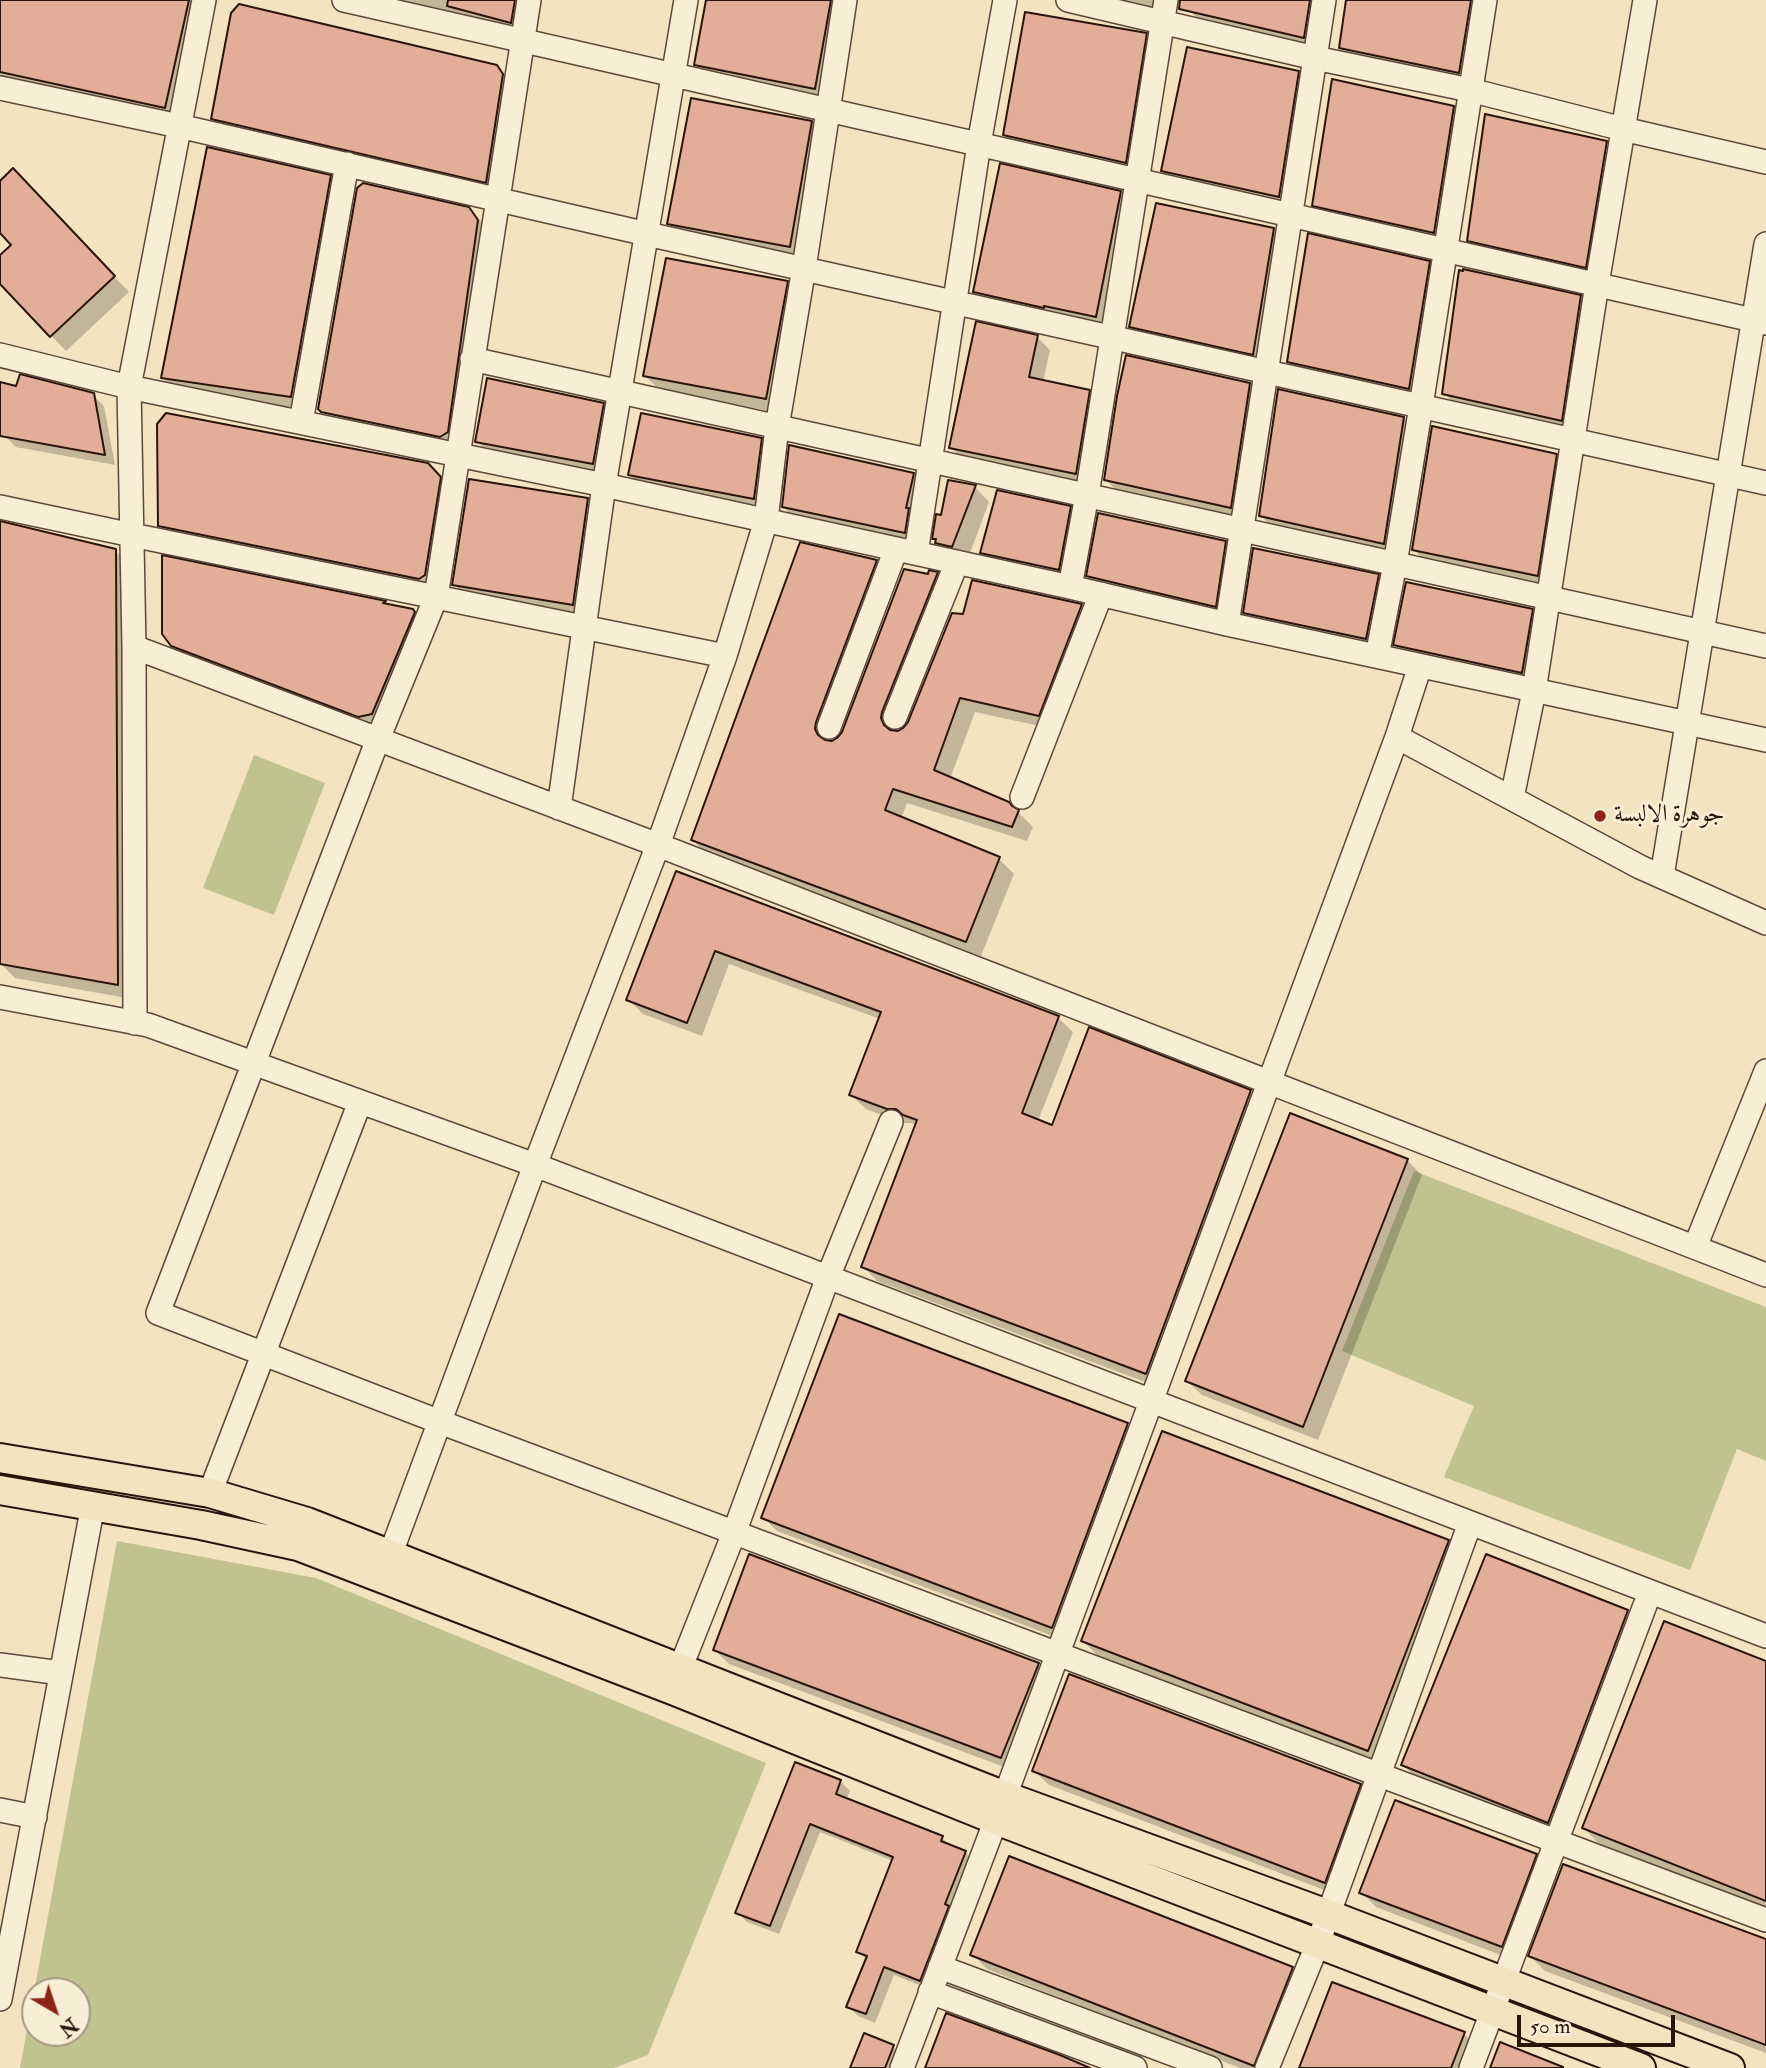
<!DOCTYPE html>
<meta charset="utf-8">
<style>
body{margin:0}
#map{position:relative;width:1766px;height:2068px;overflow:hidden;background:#f4e3bf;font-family:"IM FELL Double Pica",serif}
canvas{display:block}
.north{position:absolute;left:21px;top:1977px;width:70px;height:70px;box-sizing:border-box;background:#f8edd5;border:2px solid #a69785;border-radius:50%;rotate:141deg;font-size:19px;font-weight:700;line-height:28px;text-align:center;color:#2a150d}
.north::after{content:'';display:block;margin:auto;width:24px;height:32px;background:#8f2418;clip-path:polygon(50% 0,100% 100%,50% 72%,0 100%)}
.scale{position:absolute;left:1517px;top:2015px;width:158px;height:32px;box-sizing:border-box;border:4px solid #2a150d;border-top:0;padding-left:9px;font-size:21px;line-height:24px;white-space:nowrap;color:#2a150d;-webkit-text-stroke:5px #f8edd5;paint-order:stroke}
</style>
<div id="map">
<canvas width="1766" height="2068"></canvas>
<div class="north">N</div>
<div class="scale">50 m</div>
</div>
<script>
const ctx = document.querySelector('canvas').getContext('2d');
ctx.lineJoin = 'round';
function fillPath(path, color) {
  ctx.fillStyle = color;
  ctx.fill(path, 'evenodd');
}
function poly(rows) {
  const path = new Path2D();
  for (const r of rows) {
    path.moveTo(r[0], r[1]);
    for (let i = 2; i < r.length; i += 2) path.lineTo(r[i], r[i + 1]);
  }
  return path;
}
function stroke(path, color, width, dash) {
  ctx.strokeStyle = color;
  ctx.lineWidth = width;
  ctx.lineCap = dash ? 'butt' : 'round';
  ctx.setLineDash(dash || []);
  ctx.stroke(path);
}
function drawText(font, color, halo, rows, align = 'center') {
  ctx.font = font + ' "IM FELL Double Pica",Amiri,serif';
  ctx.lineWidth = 6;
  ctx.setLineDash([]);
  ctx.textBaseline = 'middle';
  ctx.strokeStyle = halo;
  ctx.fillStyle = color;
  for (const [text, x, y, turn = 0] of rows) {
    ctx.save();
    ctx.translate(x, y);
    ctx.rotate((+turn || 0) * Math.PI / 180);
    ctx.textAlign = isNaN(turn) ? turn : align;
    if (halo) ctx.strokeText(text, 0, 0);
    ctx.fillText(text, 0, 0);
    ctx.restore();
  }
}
fillPath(poly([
 [254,755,325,783,274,915,203,888],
 [1414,1171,1766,1307,1766,1461,1737,1449,1690,1570,1444,1477,1474,1406,1342,1351],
 [117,1541,316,1578,766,1763,648,2055,614,2068,20,2068],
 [35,1991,77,1991,77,2033,35,2033]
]), '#c0c28f');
fillPath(poly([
 [0,0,196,0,180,122,0,83],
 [387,0,533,0,526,36],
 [708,0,849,0,829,103,710,79,696,64],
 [1084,0,1167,0,1164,17],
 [1192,0,1331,0,1318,52,1205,25,1190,11],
 [1347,0,1492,0,1474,87,1355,62,1340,47],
 [1146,35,1161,50,1140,177,1020,150,1005,135],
 [496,67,511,82,501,196,227,133,212,118],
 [1298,72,1313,87,1293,211,1177,185,1162,171],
 [1453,108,1468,122,1449,247,1329,220,1314,205],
 [812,122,826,137,804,261,684,238,669,223],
 [1606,143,1621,158,1600,281,1484,255,1469,240],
 [330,177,345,192,306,411,177,392,162,377],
 [0,183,28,185,129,292,66,351,0,282,0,258,14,245,0,230],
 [1120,193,1135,207,1111,331,990,306,975,291],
 [468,209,484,224,462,447,337,427,319,408],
 [1274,229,1288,244,1268,368,1146,341,1131,326],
 [1429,263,1444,277,1423,403,1304,376,1289,362],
 [787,283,802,297,781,413,660,390,645,376],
 [1580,297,1595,312,1576,435,1458,408,1444,393],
 [1037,337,1050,350,1043,382,1089,392,1102,405,1089,487,964,461,951,447],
 [0,384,18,388,93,395,104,406,115,465,16,447,5,436,0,426],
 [1249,384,1264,399,1245,522,1120,494,1105,479],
 [603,404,618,419,608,478,492,456,477,441],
 [1404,418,1418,433,1399,558,1276,530,1261,516],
 [761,439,776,454,769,513,645,490,630,475],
 [1556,455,1571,470,1552,590,1428,564,1413,549],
 [427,465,455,493,440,590,175,540,160,525],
 [913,474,927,489,919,546,798,521,783,507],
 [975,487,989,502,967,561,952,557,934,538,942,517],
 [587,500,602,514,587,619,469,599,454,584],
 [1070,508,1085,523,1073,584,996,567,982,552],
 [0,523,115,551,130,565,132,999,15,978,0,963],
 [1225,542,1240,557,1230,620,1103,591,1088,576],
 [164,558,385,603,388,606,413,611,428,626,375,731,188,660,173,645],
 [876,561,891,576,830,742,838,740,930,576,937,574,952,589,896,732,904,730,964,616,1081,606,1096,621,1053,729,975,712,950,779,1018,812,1033,827,1027,841,907,803,901,819,999,859,1014,874,981,956,707,855,693,840],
 [1378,576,1393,591,1381,653,1260,627,1245,612],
 [1532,610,1547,625,1537,687,1410,659,1395,644],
 [677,873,1058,1018,1073,1032,1038,1121,1053,1127,1250,1092,1265,1106,1161,1388,877,1281,863,1266,916,1127,912,1123,902,1123,866,1109,851,1095,880,1019,729,964,702,1036,643,1014,629,1000],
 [1407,1160,1422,1175,1318,1440,1202,1395,1187,1381],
 [1127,1425,1141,1439,1066,1641,777,1531,763,1517],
 [1448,1542,1463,1557,1383,1765,1098,1656,1083,1641],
 [1627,1611,1642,1626,1563,1837,1418,1779,1403,1765],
 [715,1650,1038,1665,1051,1679,1015,1771,729,1664],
 [1766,1663,1766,1909,1598,1843,1584,1828],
 [1034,1771,1360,1786,1374,1801,1340,1896,1049,1785],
 [840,1781,850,1791,846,1800,942,1838,950,1847,965,1852,975,1862,929,1989,894,1975,875,2023,858,2016,848,2006,867,1960,858,1951,893,1861,820,1832,779,1934,747,1922,737,1912],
 [1536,1855,1550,1870,1516,1961,1376,1907,1361,1892],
 [1766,1941,1766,2053,1545,1971,1530,1956],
 [972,1954,1292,1968,1307,1983,1273,2068,1240,2068,987,1969],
 [1464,2034,1479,2048,1471,2068,1301,2068],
 [893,2047,904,2058,900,2068,852,2068]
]), '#0003');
const building = poly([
 [0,0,189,0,165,108,0,72,0,0],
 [448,0,515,0,511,23,447,6,448,0],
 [706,0,831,0,815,89,694,65,706,0],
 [1180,0,1310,0,1304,38,1179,9,1180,0],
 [1346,0,1471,0,1459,73,1339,48,1346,0],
 [239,4,497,65,503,74,486,183,211,119,231,13,239,4],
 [1025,12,1147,33,1126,163,1003,135,1025,12],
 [1187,47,1299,71,1279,197,1161,171,1187,47],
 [1332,79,1454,106,1434,233,1312,206,1332,79],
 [691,98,812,121,790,247,667,224,691,98],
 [1485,114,1607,141,1586,268,1467,241,1485,114],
 [207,147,331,175,291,397,161,378,207,147],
 [1000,163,1121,191,1096,317,1044,306,1044,308,973,292,1000,163],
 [13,168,115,276,50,337,0,284,0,255,11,245,0,233,0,181,13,168],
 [363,183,469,207,478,220,448,432,440,437,321,412,318,409,357,188,363,183],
 [1156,203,1274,228,1253,355,1129,327,1156,203],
 [1308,233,1430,261,1409,389,1287,362,1308,233],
 [666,258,788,281,766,399,643,376,666,258],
 [1463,269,1581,295,1562,421,1442,394,1459,270,1463,271,1463,269],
 [976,321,1038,335,1029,377,1090,390,1076,474,949,448,976,321],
 [1126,355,1250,383,1231,508,1104,480,1117,396,1126,355],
 [20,374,94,393,105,455,0,436,0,382,16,386,20,374],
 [487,378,604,403,593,464,475,442,487,378],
 [1278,389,1404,417,1384,544,1259,516,1278,389],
 [166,413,428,463,441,477,425,575,419,579,158,526,157,424,166,413],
 [641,413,762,438,754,499,628,475,641,413],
 [1432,426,1557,454,1538,576,1412,550,1432,426],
 [789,445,914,473,906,508,909,508,905,533,782,507,789,445],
 [469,479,588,498,573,605,452,585,469,479],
 [948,480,976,485,952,547,935,543,936,539,932,539,936,514,941,515,948,480],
 [997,490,1071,506,1059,570,980,553,997,490],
 [1098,513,1226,541,1216,607,1086,576,1098,513],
 [0,521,116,549,118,985,0,964,0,521],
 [800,542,877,560,816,722,815,729,818,735,825,740,832,741,837,738,842,732,904,569,928,574,929,570,938,572,882,712,881,718,884,725,890,730,898,731,903,728,908,722,952,613,963,614,972,580,1082,604,1039,716,960,698,934,770,1009,802,1012,806,1019,810,1012,827,893,789,885,810,1000,857,966,942,691,840,800,542],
 [1253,548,1379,574,1366,639,1243,613,1253,548],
 [162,555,386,601,383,603,413,609,415,612,372,714,358,717,171,646,162,634,162,555],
 [1406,582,1533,609,1522,673,1393,645,1406,582],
 [676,871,1059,1016,1022,1113,1052,1125,1089,1027,1251,1090,1146,1374,861,1267,917,1120,903,1115,896,1109,887,1109,849,1095,881,1012,715,951,687,1023,626,1000,676,871],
 [1290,1113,1408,1159,1303,1427,1185,1381,1290,1113],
 [839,1314,1128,1423,1052,1628,761,1518,839,1314],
 [1162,1431,1449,1540,1368,1751,1081,1641,1162,1431],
 [749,1554,1039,1663,1001,1758,713,1650,749,1554],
 [1486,1554,1628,1610,1548,1823,1401,1765,1486,1554],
 [1664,1621,1766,1661,1766,1901,1582,1828,1664,1621],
 [1069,1674,1361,1784,1325,1883,1032,1771,1069,1674],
 [795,1762,841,1780,836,1794,943,1836,941,1841,966,1851,945,1904,949,1906,920,1981,884,1967,866,2014,846,2007,867,1956,856,1952,893,1857,810,1824,770,1926,735,1913,795,1762],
 [1395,1800,1537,1854,1502,1947,1359,1893,1395,1800],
 [1009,1856,1293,1967,1254,2066,970,1955,1009,1856],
 [1563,1864,1766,1939,1766,2045,1528,1956,1563,1864],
 [1332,1982,1465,2032,1451,2068,1299,2068,1332,1982],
 [946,2013,1060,2055,1090,2068,925,2068,946,2013],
 [864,2033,894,2045,885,2068,850,2068,864,2033],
 [1500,2042,1563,2067,1563,2068,1490,2068,1500,2042]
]);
fillPath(building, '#e3ae98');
stroke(building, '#2a150d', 2);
const minor = poly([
 [344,0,1766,323],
 [529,0,436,597,378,739,158,1313,440,1422,1766,1920],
 [1068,0,1315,58,1470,90,1623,129,1766,162],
 [0,88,179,126,647,234,1766,483],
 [0,355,129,387,604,485,1070,587,1227,624,1766,740],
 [472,359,1766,646],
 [301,422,347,164],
 [0,507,132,535,725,656],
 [916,553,979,144,1005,0],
 [1070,587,1087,495,1166,0],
 [1227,624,1324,0],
 [134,647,658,845,1766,1275],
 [1377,656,1395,564,1421,406,1485,0],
 [895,717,957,562],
 [829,727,896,549],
 [1397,737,1640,867,1766,923],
 [1022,797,1101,594],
 [1512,798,1534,691,1597,284,1645,0],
 [559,808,604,485,686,0],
 [1662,876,1766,244],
 [0,997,148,1025,535,1165,1766,1636],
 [135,1023,134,647,129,387,204,0],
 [1695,1247,1766,1071],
 [210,1493,360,1102],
 [385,1569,535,1165,658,845,725,656,766,520,777,427,804,268,845,0],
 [0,1665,61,1673],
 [680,1669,734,1533,828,1277,891,1122],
 [0,1810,35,1817],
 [940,1967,1210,2068],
 [930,1992,1135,2068],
 [0,1999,93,1505],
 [902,2068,1005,1796,1397,737,1420,666],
 [1267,2068,1318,1943,1470,1523],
 [1471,2068,1650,1592]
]);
const major = poly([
 [0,1458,210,1493,307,1522,1005,1796,1327,1914,1730,2068],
 [0,1490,201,1525,298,1546,675,1691,996,1820,1641,2068]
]);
stroke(minor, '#5c483a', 26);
stroke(major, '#2a150d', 32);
stroke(minor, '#f8edd5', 23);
stroke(major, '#f4e3bf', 28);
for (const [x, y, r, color] of [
 [1600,816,7,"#8f2418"]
]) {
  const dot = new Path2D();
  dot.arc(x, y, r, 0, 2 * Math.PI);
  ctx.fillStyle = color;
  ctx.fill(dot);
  stroke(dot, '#f8edd5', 2.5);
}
drawText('24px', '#2a150d', '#f8edd5', [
 ["جوهرة الالبسة",1614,816]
], 'left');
</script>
